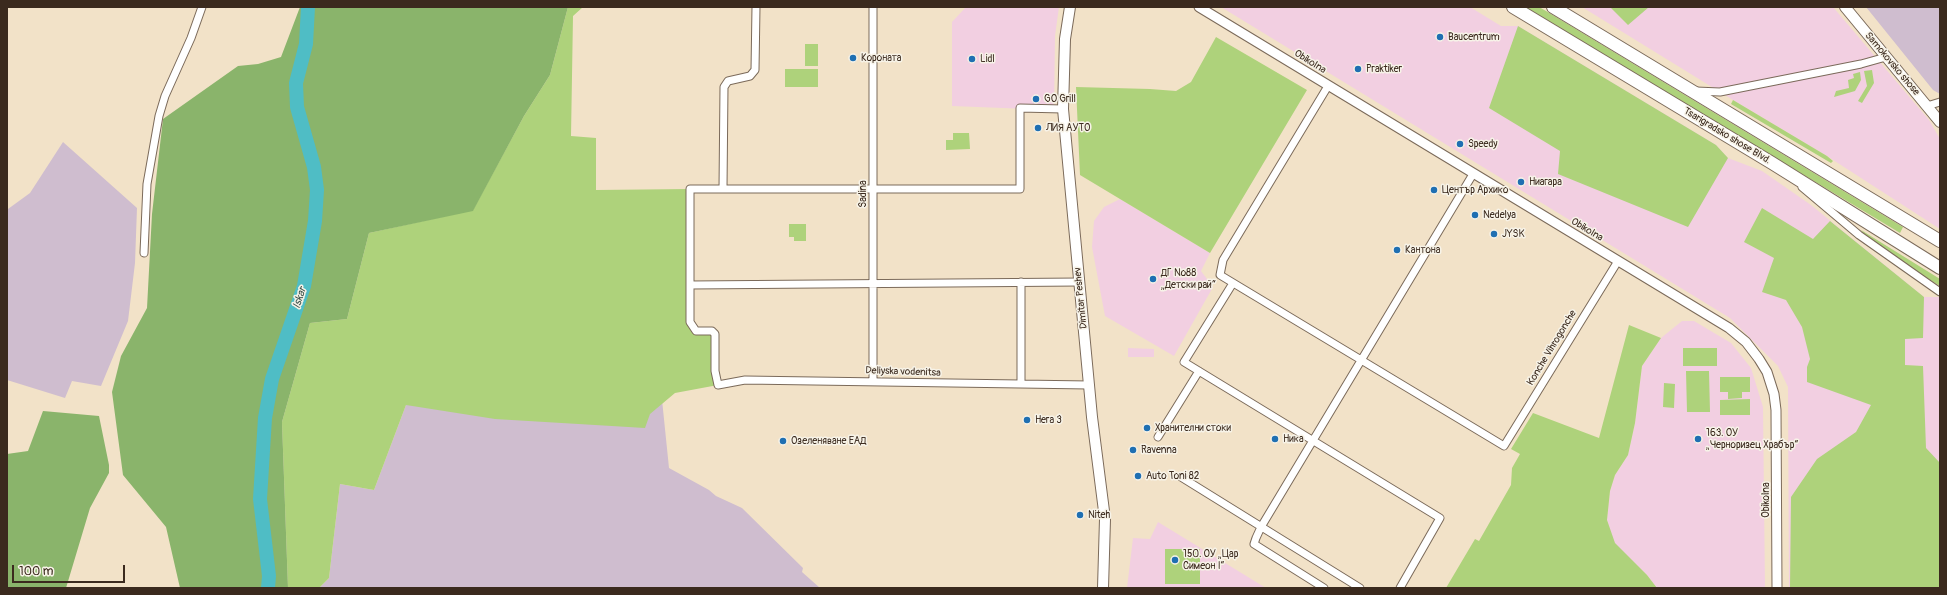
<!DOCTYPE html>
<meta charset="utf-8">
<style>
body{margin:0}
#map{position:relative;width:1947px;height:595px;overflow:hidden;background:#f2e2c8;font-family:Pangolin,sans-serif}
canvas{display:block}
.frame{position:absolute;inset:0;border:8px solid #3b2a1e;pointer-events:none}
.scale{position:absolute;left:12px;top:565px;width:113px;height:18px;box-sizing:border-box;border:2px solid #3b2a1e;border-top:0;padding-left:5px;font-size:12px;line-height:14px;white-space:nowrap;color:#3b2a1e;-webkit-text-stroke:3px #f7f3e8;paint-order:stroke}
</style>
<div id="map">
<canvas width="1947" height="595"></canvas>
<div class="frame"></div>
<div class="scale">100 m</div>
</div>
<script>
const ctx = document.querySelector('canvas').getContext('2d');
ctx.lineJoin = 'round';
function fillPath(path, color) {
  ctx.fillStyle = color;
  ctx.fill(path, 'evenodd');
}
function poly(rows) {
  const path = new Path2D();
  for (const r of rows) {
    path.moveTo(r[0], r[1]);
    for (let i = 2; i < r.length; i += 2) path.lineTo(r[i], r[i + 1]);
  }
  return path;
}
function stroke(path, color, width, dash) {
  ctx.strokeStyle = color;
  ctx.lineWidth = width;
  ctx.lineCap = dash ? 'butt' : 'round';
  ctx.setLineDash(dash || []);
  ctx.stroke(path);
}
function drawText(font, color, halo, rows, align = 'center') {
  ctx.font = font + ' Pangolin,sans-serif';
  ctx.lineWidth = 3;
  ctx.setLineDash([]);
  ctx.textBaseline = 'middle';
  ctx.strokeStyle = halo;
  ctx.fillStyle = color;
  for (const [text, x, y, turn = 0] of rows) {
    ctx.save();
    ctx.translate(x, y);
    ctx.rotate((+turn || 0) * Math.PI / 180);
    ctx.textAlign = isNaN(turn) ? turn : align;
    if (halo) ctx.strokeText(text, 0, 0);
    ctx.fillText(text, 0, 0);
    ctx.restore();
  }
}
fillPath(poly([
 [966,7,1059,7,1055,36,1054,110,952,106,952,22],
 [1221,7,1470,7,1501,26,1518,26,1716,145,1728,158,1762,171,1811,205,1924,297,1940,297,1940,588,1789,588,1788,387,1778,366,1730,318],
 [1582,7,1833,7,1929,120,1940,139,1940,229,1827,156,1733,100],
 [1120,199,1210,253,1201,271,1213,287,1174,356,1105,316,1092,247,1094,221,1104,207],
 [1682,321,1694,321,1731,343,1751,368,1763,407,1765,588,1657,588,1647,575,1614,543,1607,520,1610,491,1615,475,1628,455,1635,423,1642,366,1661,338],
 [1128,348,1154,349,1154,357,1128,357],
 [1158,522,1266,588,1127,588,1133,538,1150,539]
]), '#f2cfe1');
fillPath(poly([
 [1866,7,1940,7,1940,94,1933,90],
 [63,142,137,208,135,263,128,321,101,386,72,381,65,398,7,380,8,209,30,193],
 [661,390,669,468,709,490,716,496,742,508,803,568,802,572,820,588,319,588,329,578,340,484,374,490,406,405]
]), '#cfbdcf');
fillPath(poly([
 [568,7,583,7,573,16,571,136,596,138,596,190,690,189,690,322,696,331,712,331,718,385,675,393,650,414,645,428,495,419,406,405,374,490,340,484,329,578,319,588,288,588,282,422,310,323,347,319,369,233,473,210,524,116,550,75],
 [1525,7,1539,7,1546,11,1903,227,1900,233],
 [1610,7,1649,7,1628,25],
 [1518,26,1716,145,1728,158,1688,227,1558,174,1560,151,1489,108],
 [1216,37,1307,90,1210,253,1080,175,1076,87,1150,89,1176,91,1191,82],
 [805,44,818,44,818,66,805,66],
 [785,69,818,69,818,87,785,87],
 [1872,70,1874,83,1862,103,1858,101,1867,86,1864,71],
 [1860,72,1861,80,1855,91,1834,97,1836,91,1849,88,1848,80,1854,78,1853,74],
 [1733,100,1827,156,1833,161,1831,163,1731,104],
 [953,133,969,133,970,149,946,150,946,140,953,140],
 [1762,208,1813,239,1830,221,1924,297,1923,338,1905,339,1905,365,1923,366,1926,448,1940,463,1940,588,1790,588,1791,497,1817,459,1856,432,1871,405,1807,382,1807,367,1810,359,1802,327,1786,300,1762,292,1774,258,1744,242],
 [789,224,806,224,806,241,794,241,794,237,789,237],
 [1861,230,1940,279,1940,286,1896,259,1865,235],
 [1629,325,1661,338,1642,366,1635,423,1628,455,1615,475,1610,491,1607,520,1615,543,1647,575,1657,588,1446,588,1475,539,1479,541,1511,485,1512,468,1520,454,1511,449,1533,413,1599,438],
 [1683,348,1717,348,1717,366,1683,366],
 [1686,371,1709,371,1710,412,1687,412],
 [1720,377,1750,377,1750,392,1742,392,1742,398,1728,399,1728,392,1720,392],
 [1664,383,1675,384,1674,408,1663,407],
 [1750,399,1750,415,1720,415,1720,400],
 [1165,549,1200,549,1200,584,1165,584]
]), '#aed27b');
fillPath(poly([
 [300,7,568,7,550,75,524,116,473,211,369,233,347,319,310,323,282,422,288,588,180,588,166,527,123,475,112,392,121,356,147,308,152,214,163,119,238,66,258,64,281,57],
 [43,411,99,416,109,465,109,473,90,508,66,588,7,588,7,454,28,451]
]), '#8ab46b');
stroke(poly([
 [268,588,269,576,260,499,265,418,272,379,304,286,315,221,317,190,314,167,297,107,296,83,306,44,308,7]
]), '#4fbdc5', 14);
const minor = poly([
 [873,7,873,381],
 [1328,86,1223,260,1220,275,1504,446,1618,261],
 [1696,91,1720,92,1861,64,1886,57],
 [1927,106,1940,102],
 [1063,109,1020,108,1020,189,690,189,690,322,696,331,712,331,715,334,715,371,718,385,745,380,1089,385],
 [1802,187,1859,235,1940,292],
 [723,188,724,87,728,81,750,76,755,70,756,7],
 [144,253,147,184,159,116,165,96,191,38,202,7],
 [1021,282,1021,384],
 [1233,283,1184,362,1440,518,1400,588],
 [690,285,1080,282],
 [1158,437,1199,371],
 [1181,477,1360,588],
 [1324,588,1254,544,1256,538,1261,527,1473,174]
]);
const tertiary = poly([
 [1199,7,1729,328,1746,342,1759,359,1767,372,1774,394,1776,410,1777,588]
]);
const secondary = poly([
 [1070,7,1065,39,1063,109,1092,417,1105,519,1103,588],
 [1845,7,1940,122]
]);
const trunk = poly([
 [1513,7,1772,163,1940,268],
 [1553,7,1940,241]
]);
stroke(minor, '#7b6a5a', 9);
stroke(tertiary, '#7b6a5a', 11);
stroke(secondary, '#7b6a5a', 12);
stroke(trunk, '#7b6a5a', 14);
stroke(minor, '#fff', 7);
stroke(tertiary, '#fff', 9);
stroke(secondary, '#fff', 10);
stroke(trunk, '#fff', 12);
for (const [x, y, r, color] of [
 [1440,37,4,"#1f6fb2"],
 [853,58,4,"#1f6fb2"],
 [972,59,4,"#1f6fb2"],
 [1358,69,4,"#1f6fb2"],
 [1036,99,4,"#1f6fb2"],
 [1038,128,4,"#1f6fb2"],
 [1460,144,4,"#1f6fb2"],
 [1521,182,4,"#1f6fb2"],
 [1434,190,4,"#1f6fb2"],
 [1475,215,4,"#1f6fb2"],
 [1494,234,4,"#1f6fb2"],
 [1397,250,4,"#1f6fb2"],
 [1153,279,4,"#1f6fb2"],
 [1027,420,4,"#1f6fb2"],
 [1147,428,4,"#1f6fb2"],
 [1275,439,4,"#1f6fb2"],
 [1698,439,4,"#1f6fb2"],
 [783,441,4,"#1f6fb2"],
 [1133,450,4,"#1f6fb2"],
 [1138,476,4,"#1f6fb2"],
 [1080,515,4,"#1f6fb2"],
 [1175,560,4,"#1f6fb2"]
]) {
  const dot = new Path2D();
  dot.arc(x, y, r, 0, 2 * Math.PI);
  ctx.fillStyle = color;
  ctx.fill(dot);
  stroke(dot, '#f7f3e8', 1.5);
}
drawText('10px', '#3b2a1e', '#f7f3e8', [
 ["Baucentrum",1448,37],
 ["Короната",861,58],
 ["Lidl",980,59],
 ["Praktiker",1366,69],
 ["GO Grill",1044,99],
 ["ЛИЯ АУТО",1046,128],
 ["Speedy",1468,144],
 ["Ниагара",1529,182],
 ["Център Архико",1442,190],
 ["Nedelya",1483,215],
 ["JYSK",1502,234],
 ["Кантона",1405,250],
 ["ДГ №88",1161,273],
 ["„Детски рай“",1161,285],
 ["Hera 3",1035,420],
 ["Хранителни стоки",1155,428],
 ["163. ОУ",1706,433],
 ["„Черноризец Храбър“",1706,445],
 ["Ника",1283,439],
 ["Озеленяване ЕАД",791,441],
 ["Ravenna",1141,450],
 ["Auto Toni 82",1146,476],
 ["Niteh",1088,515],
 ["150. ОУ „Цар",1183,554],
 ["Симеон I“",1183,566]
], 'left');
drawText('10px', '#3b2a1e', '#f7f3e8', [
 ["Obikolna",1310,62,32],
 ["Samokovsko shose",1892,64,50],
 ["Tsarigradsko shose Blvd.",1727,136,31],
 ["Sadina",863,194,-90],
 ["Obikolna",1587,230,31],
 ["Dimitar Peshev",1081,298,-96],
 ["Konche Vihrogonche",1552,348,-59],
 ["Deliyska vodenitsa",903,372,2],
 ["Obikolna",1766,500,-90]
]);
drawText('italic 11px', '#415650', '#f7f3e8', [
 ["Iskar",300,298,-72]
]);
</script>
